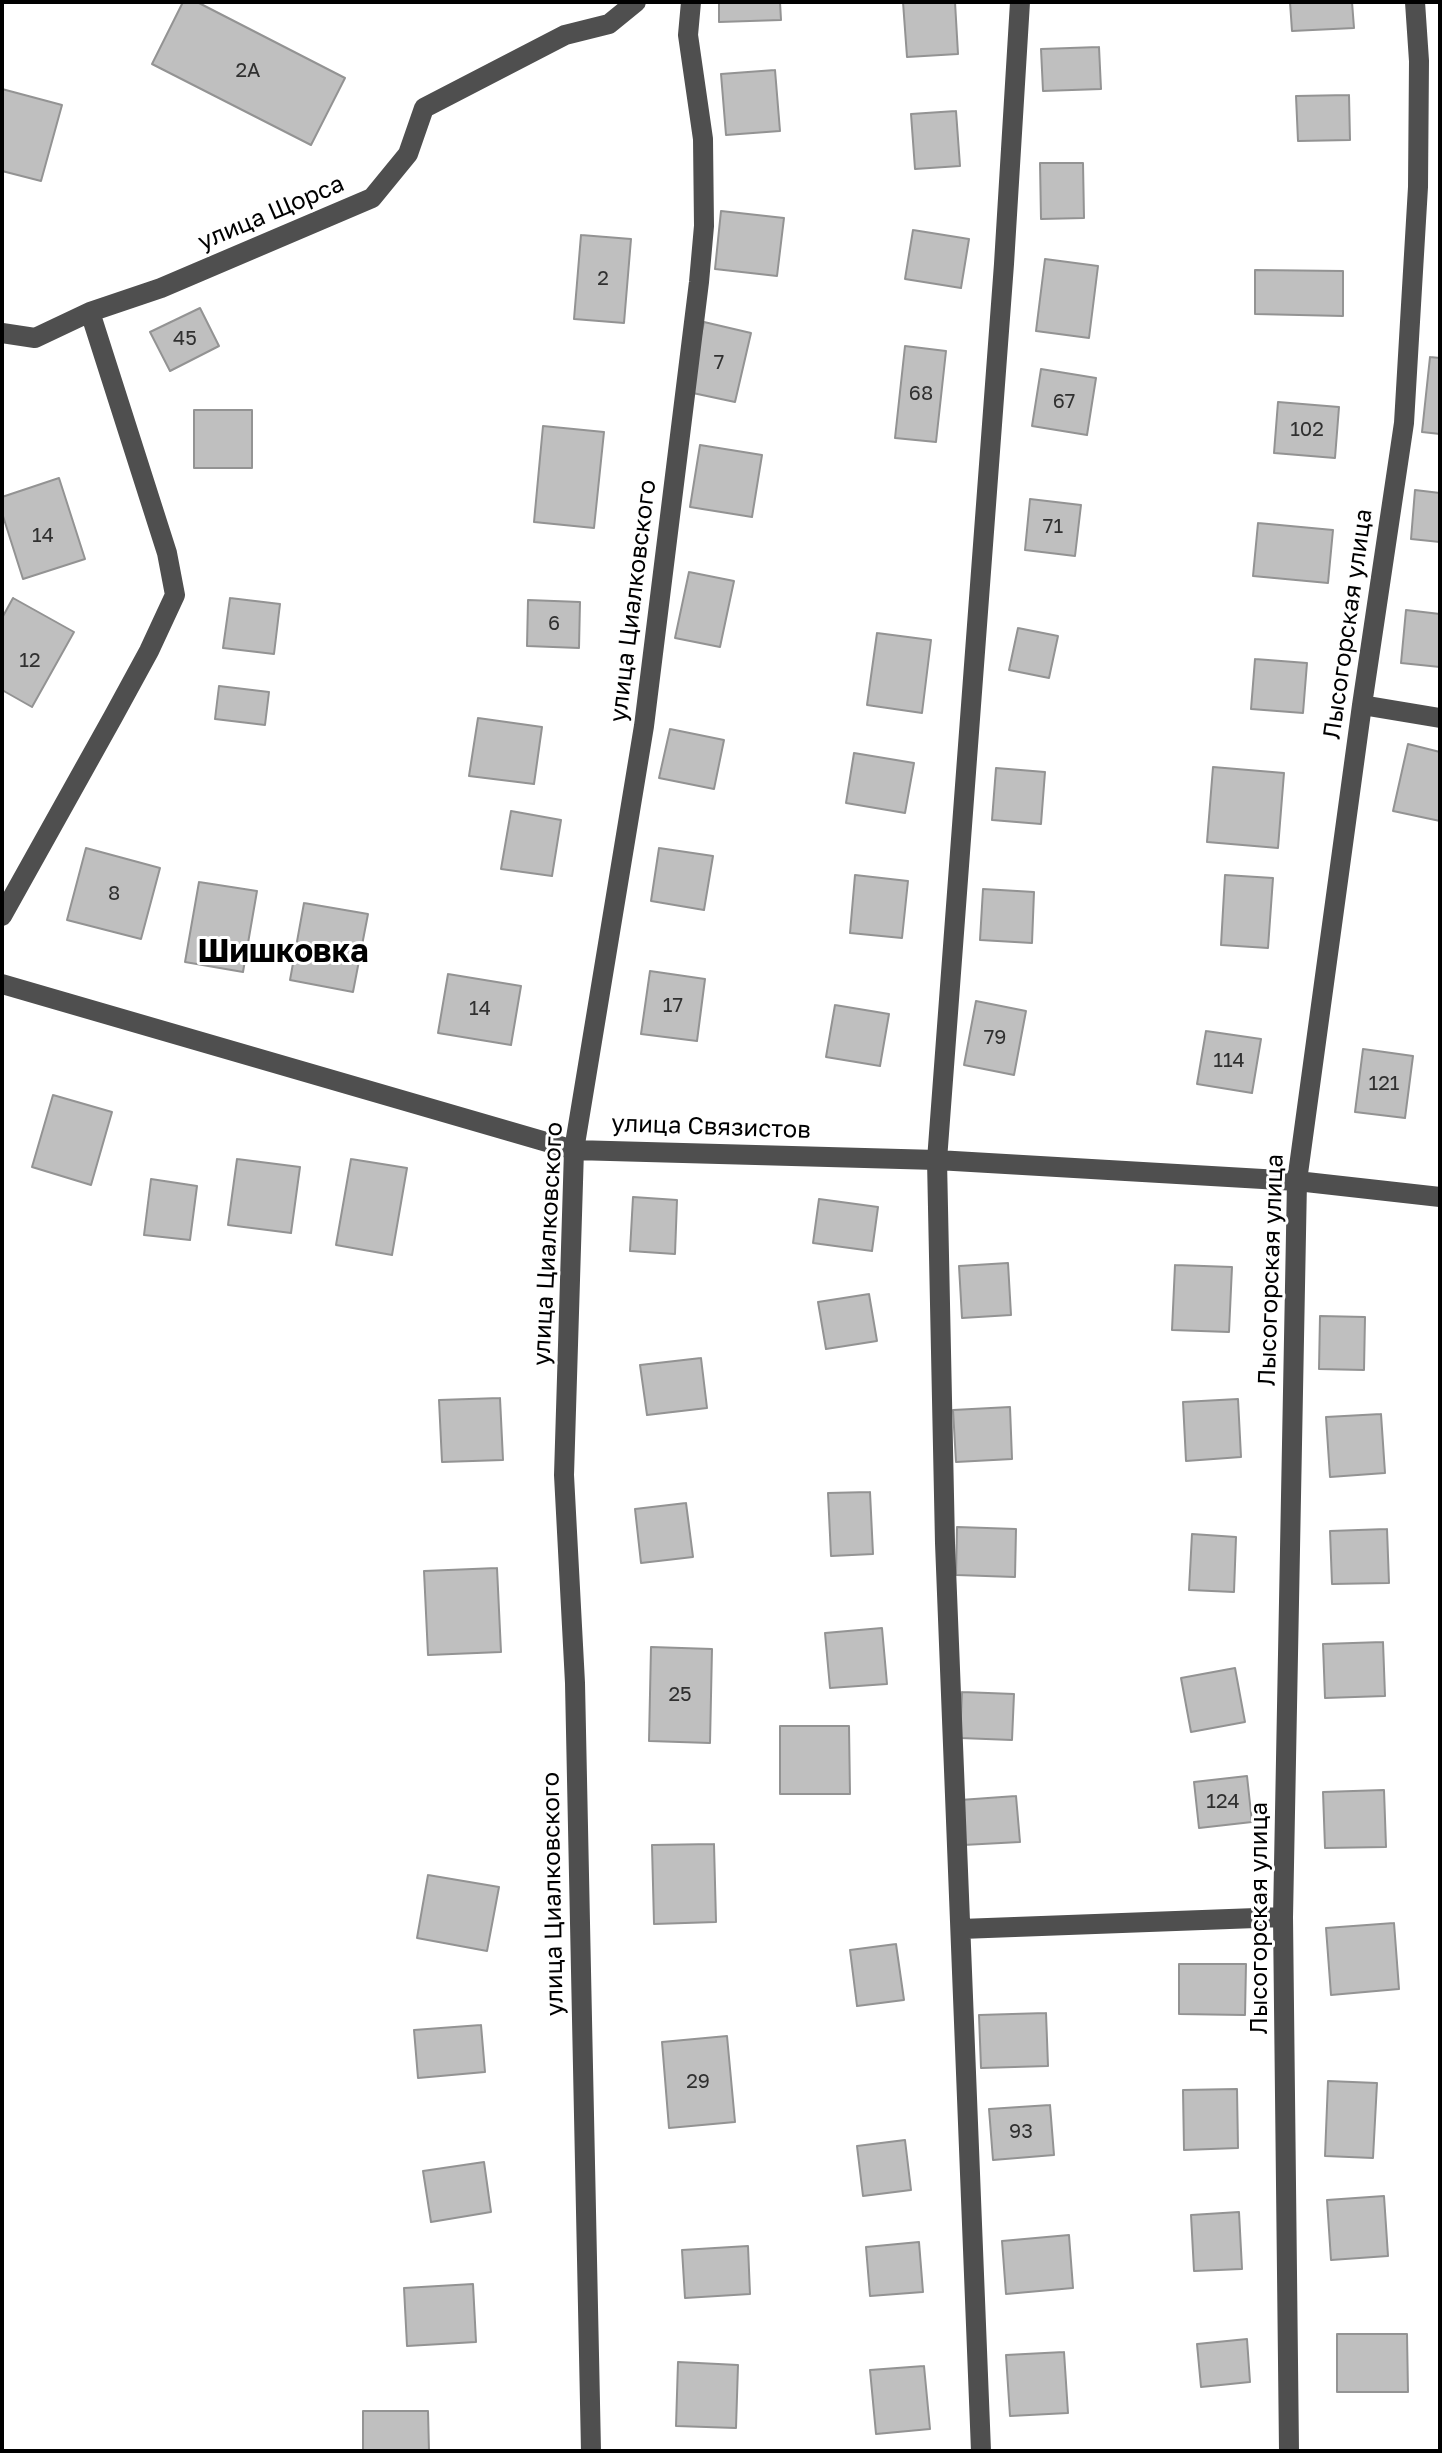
<!DOCTYPE html>
<meta charset="utf-8">
<style>
body{margin:0}
#map{position:relative;width:1442px;height:2453px;overflow:hidden;background:#fff;font-family:"Golos Text",sans-serif}
canvas{display:block}
.frame{position:absolute;inset:0;border:4px solid #000;pointer-events:none}
</style>
<div id="map">
<canvas width="1442" height="2453"></canvas>
<div class="frame"></div>
</div>
<script>
const ctx = document.querySelector('canvas').getContext('2d');
ctx.lineJoin = 'round';
function fillPath(path, color) {
  ctx.fillStyle = color;
  ctx.fill(path, 'evenodd');
}
function poly(rows) {
  const path = new Path2D();
  for (const r of rows) {
    path.moveTo(r[0], r[1]);
    for (let i = 2; i < r.length; i += 2) path.lineTo(r[i], r[i + 1]);
  }
  return path;
}
function stroke(path, color, width, dash) {
  ctx.strokeStyle = color;
  ctx.lineWidth = width;
  ctx.lineCap = dash ? 'butt' : 'round';
  ctx.setLineDash(dash || []);
  ctx.stroke(path);
}
function drawText(font, color, halo, rows, align = 'center') {
  ctx.font = font + ' "Golos Text",sans-serif';
  ctx.lineWidth = 6;
  ctx.setLineDash([]);
  ctx.textBaseline = 'middle';
  ctx.strokeStyle = halo;
  ctx.fillStyle = color;
  for (const [text, x, y, turn = 0] of rows) {
    ctx.save();
    ctx.translate(x, y);
    ctx.rotate((+turn || 0) * Math.PI / 180);
    ctx.textAlign = isNaN(turn) ? turn : align;
    if (halo) ctx.strokeText(text, 0, 0);
    ctx.fillText(text, 0, 0);
    ctx.restore();
  }
}
const building = poly([
 [183,2,197,2,345,78,311,145,152,64,183,2],
 [719,2,780,2,781,20,719,22,719,2],
 [903,2,955,2,958,54,907,57,903,2],
 [1290,2,1352,2,1354,28,1292,31,1290,2],
 [1099,47,1101,89,1043,91,1041,49,1099,47],
 [775,70,780,131,726,135,721,74,775,70],
 [2,89,62,105,41,181,2,171,2,89],
 [1349,95,1350,140,1298,141,1296,96,1349,95],
 [956,111,960,166,915,169,911,114,956,111],
 [1040,163,1083,163,1084,218,1041,219,1040,163],
 [721,211,784,218,777,276,715,269,721,211],
 [913,230,969,239,961,288,905,279,913,230],
 [581,235,631,239,624,323,574,319,581,235],
 [1045,259,1098,266,1089,338,1036,331,1045,259],
 [1255,270,1343,271,1343,316,1255,314,1255,270],
 [200,308,219,346,170,371,150,332,200,308],
 [704,322,751,333,735,402,688,392,704,322],
 [905,346,946,351,936,442,895,438,905,346],
 [1430,357,1440,358,1440,434,1422,432,1430,357],
 [1041,369,1096,378,1087,435,1032,426,1041,369],
 [1278,402,1339,407,1335,458,1274,453,1278,402],
 [194,410,252,410,252,468,194,468,194,410],
 [543,426,604,432,594,528,534,522,543,426],
 [700,445,762,455,752,517,690,507,700,445],
 [59,478,85,559,23,579,2,513,2,497,59,478],
 [1415,490,1440,493,1440,542,1411,539,1415,490],
 [1030,499,1081,505,1075,556,1025,550,1030,499],
 [1258,523,1333,530,1328,583,1253,576,1258,523],
 [689,572,734,581,720,647,675,638,689,572],
 [13,598,74,632,32,707,2,690,2,618,13,598],
 [230,598,280,604,274,654,223,648,230,598],
 [528,600,580,602,579,648,527,646,528,600],
 [1406,610,1440,614,1440,667,1401,663,1406,610],
 [1018,628,1058,636,1049,678,1009,670,1018,628],
 [877,633,931,640,922,713,867,705,877,633],
 [1255,659,1307,663,1303,713,1251,709,1255,659],
 [219,686,269,692,265,725,215,719,219,686],
 [478,718,542,727,534,784,469,776,478,718],
 [670,729,724,740,714,789,659,778,670,729],
 [1408,744,1440,752,1440,821,1393,811,1408,744],
 [854,753,914,763,905,813,846,803,854,753],
 [1213,767,1284,773,1278,848,1207,842,1213,767],
 [996,768,1045,772,1041,824,992,820,996,768],
 [511,811,561,820,552,876,501,869,511,811],
 [86,848,160,868,141,939,67,920,86,848],
 [659,848,713,856,704,910,651,901,659,848],
 [855,875,908,881,902,938,850,933,855,875],
 [1225,875,1273,878,1268,948,1221,945,1225,875],
 [199,882,257,891,243,972,185,962,199,882],
 [983,889,1034,892,1032,943,980,940,983,889],
 [304,903,368,914,353,992,290,980,304,903],
 [650,971,705,979,697,1041,641,1034,650,971],
 [448,974,521,986,511,1045,438,1033,448,974],
 [976,1001,1026,1011,1014,1075,964,1065,976,1001],
 [835,1005,889,1014,880,1066,826,1057,835,1005],
 [1206,1031,1261,1039,1252,1093,1197,1084,1206,1031],
 [1363,1049,1413,1056,1405,1118,1355,1112,1363,1049],
 [53,1095,112,1112,91,1185,32,1167,53,1095],
 [237,1159,300,1167,291,1233,228,1225,237,1159],
 [351,1159,407,1168,392,1255,336,1245,351,1159],
 [151,1179,197,1186,190,1240,144,1235,151,1179],
 [633,1197,677,1200,675,1254,630,1251,633,1197],
 [819,1199,878,1207,872,1251,813,1243,819,1199],
 [1008,1263,1011,1315,962,1318,959,1266,1008,1263],
 [1175,1265,1232,1267,1229,1332,1172,1330,1175,1265],
 [869,1294,877,1341,826,1349,818,1302,869,1294],
 [1320,1316,1365,1317,1364,1370,1319,1369,1320,1316],
 [701,1358,707,1408,647,1415,640,1365,701,1358],
 [500,1398,503,1460,442,1462,439,1400,500,1398],
 [1238,1399,1241,1457,1186,1461,1183,1402,1238,1399],
 [1010,1407,1012,1459,956,1462,953,1410,1010,1407],
 [1381,1414,1385,1473,1330,1477,1326,1417,1381,1414],
 [870,1492,873,1554,831,1556,828,1493,870,1492],
 [686,1503,693,1557,641,1563,635,1509,686,1503],
 [957,1527,1016,1529,1015,1577,956,1575,957,1527],
 [1387,1529,1389,1583,1332,1584,1330,1531,1387,1529],
 [1192,1534,1236,1537,1234,1592,1189,1590,1192,1534],
 [497,1568,501,1652,428,1655,424,1571,497,1568],
 [882,1628,887,1684,830,1688,825,1633,882,1628],
 [1383,1642,1385,1696,1325,1698,1323,1644,1383,1642],
 [651,1647,712,1649,710,1743,649,1741,651,1647],
 [1235,1668,1245,1722,1191,1732,1181,1678,1235,1668],
 [962,1692,1014,1694,1012,1740,960,1738,962,1692],
 [780,1726,849,1726,850,1794,780,1794,780,1726],
 [1247,1776,1252,1822,1199,1828,1194,1782,1247,1776],
 [1384,1790,1386,1847,1325,1848,1323,1792,1384,1790],
 [1016,1796,1020,1842,963,1845,960,1800,1016,1796],
 [714,1844,716,1922,654,1924,652,1845,714,1844],
 [428,1875,499,1887,487,1951,417,1938,428,1875],
 [1394,1923,1399,1989,1331,1995,1326,1928,1394,1923],
 [896,1944,904,2000,857,2006,850,1950,896,1944],
 [1179,1964,1246,1964,1245,2015,1179,2014,1179,1964],
 [1046,2013,1048,2066,981,2068,979,2015,1046,2013],
 [481,2025,485,2072,418,2078,414,2030,481,2025],
 [727,2036,735,2122,669,2128,662,2042,727,2036],
 [1328,2081,1377,2083,1373,2158,1325,2156,1328,2081],
 [1237,2089,1238,2148,1184,2150,1183,2090,1237,2089],
 [1050,2105,1054,2155,993,2160,989,2109,1050,2105],
 [905,2140,911,2190,863,2196,857,2146,905,2140],
 [484,2162,491,2212,431,2222,423,2171,484,2162],
 [1384,2196,1388,2256,1331,2260,1327,2200,1384,2196],
 [1239,2212,1242,2269,1194,2271,1191,2215,1239,2212],
 [1069,2235,1073,2288,1006,2294,1002,2241,1069,2235],
 [919,2242,923,2292,870,2296,866,2247,919,2242],
 [748,2246,750,2294,685,2298,682,2250,748,2246],
 [473,2284,476,2342,407,2346,404,2288,473,2284],
 [1337,2334,1407,2334,1408,2392,1337,2392,1337,2334],
 [1247,2339,1250,2382,1201,2387,1197,2344,1247,2339],
 [1064,2352,1068,2413,1010,2416,1006,2355,1064,2352],
 [678,2362,738,2365,736,2428,676,2426,678,2362],
 [924,2366,930,2429,876,2434,870,2370,924,2366],
 [363,2411,428,2411,429,2451,363,2451,363,2411]
]);
fillPath(building, '#bfbfbf');
stroke(building, '#939393', 2);
stroke(poly([
 [2,333,35,338,90,312,161,288,372,198,408,154,424,108,565,35,609,24,636,2],
 [1362,705,1440,718],
 [2,916,113,717,149,651,175,595,167,553,90,312],
 [2,984,574,1150,937,1160,1297,1181,1440,1197],
 [961,1929,1283,1917],
 [591,2451,575,1683,564,1475,574,1150,644,726,699,282,704,226,703,139,688,35,691,2],
 [981,2451,945,1543,937,1160,1004,264,1020,2],
 [1289,2451,1283,1917,1297,1181,1362,705,1404,423,1418,187,1419,61,1415,2]
]), '#4f4f4f', 20);
drawText('20px', '#303030', null, [
 ["2А",248,71],
 ["2",603,279],
 ["45",185,339],
 ["7",719,363],
 ["68",921,394],
 ["67",1064,402],
 ["102",1307,430],
 ["71",1053,527],
 ["14",43,536],
 ["6",554,624],
 ["12",30,661],
 ["8",114,894],
 ["17",673,1006],
 ["14",480,1009],
 ["79",995,1038],
 ["114",1229,1061],
 ["121",1384,1084],
 ["25",680,1695],
 ["124",1223,1802],
 ["29",698,2082],
 ["93",1021,2132]
]);
drawText('24px', '#000', '#fff', [
 ["улица Щорса",271,213,-23],
 ["улица Циалковского",633,601,-83],
 ["Лысогорская улица",1348,624,-82],
 ["улица Связистов",711,1127,2],
 ["улица Циалковского",548,1244,-87],
 ["Лысогорская улица",1271,1270,-88],
 ["улица Циалковского",553,1894,-91],
 ["Лысогорская улица",1259,1918,-90]
]);
drawText('bold 32px', '#000', '#fff', [
 ["Шишковка",283,952]
]);
</script>
